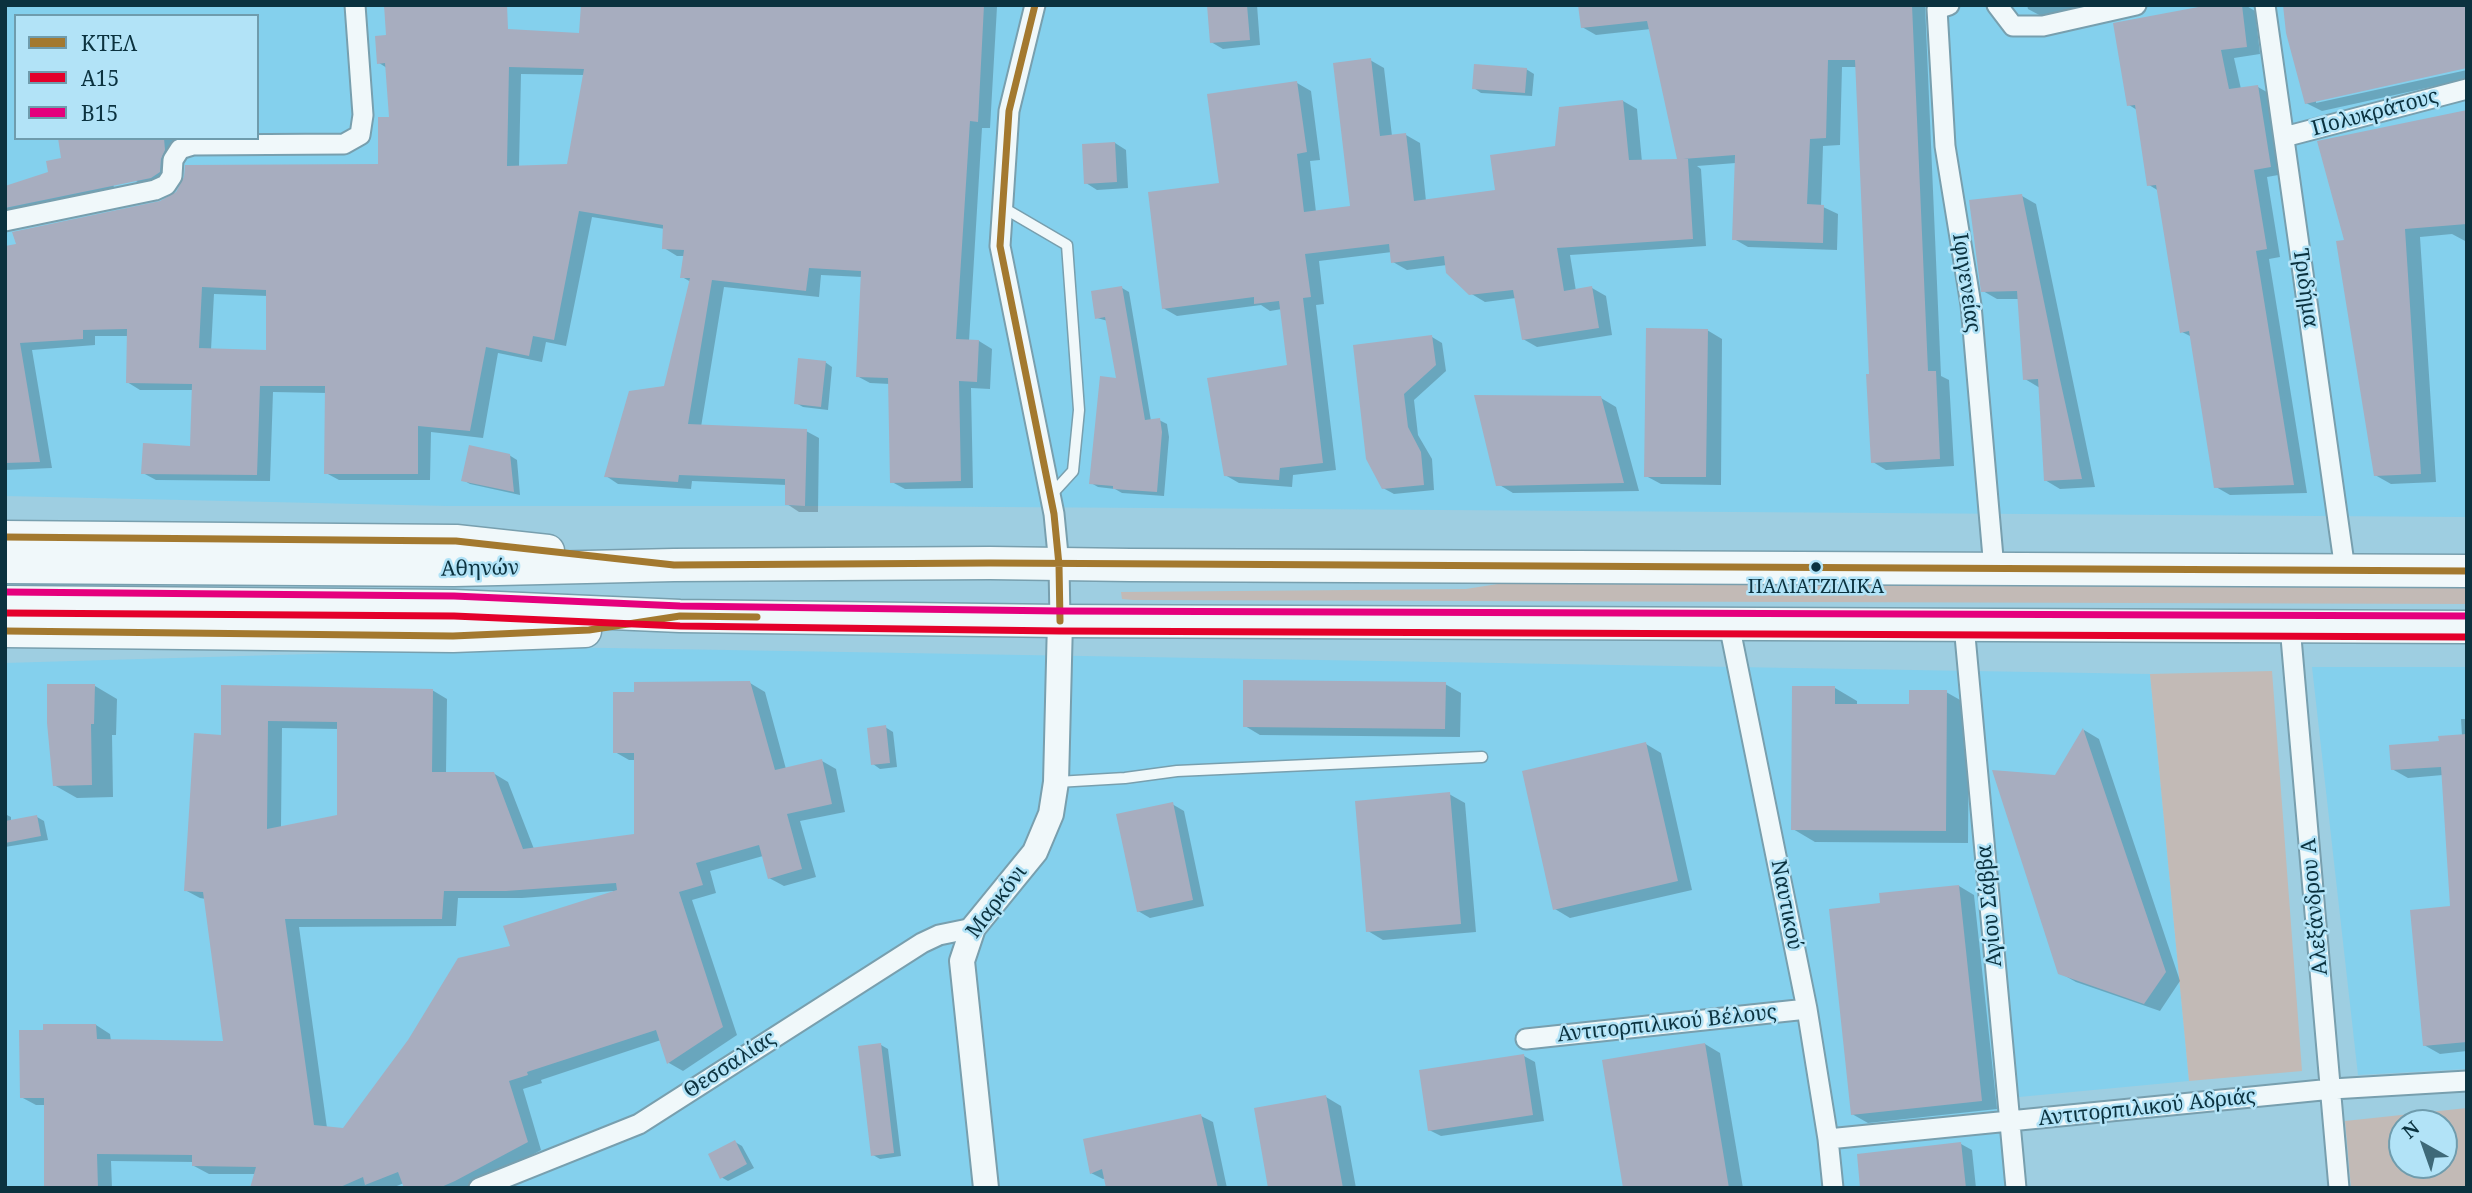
<!DOCTYPE html>
<meta charset="utf-8">
<style>
body{margin:0}
#map{position:relative;width:2472px;height:1193px;overflow:hidden;background:#9ecee1;font-family:"Noto Serif",serif}
canvas{display:block}
.frame{position:absolute;inset:0;border:7px solid #0b323f;pointer-events:none}
.legend{position:absolute;left:14px;top:14px;width:245px;height:126px;box-sizing:border-box;background:#b2e3f7;border:2px solid #6f9cad;margin:0;padding:9px 12px;list-style:none;font-size:21px;color:#0b323f}
.legend li{display:flex;align-items:center;gap:14px;height:35px}
.legend b{width:35px;border:2px solid #6f9cad}
.north{position:absolute;left:2388px;top:1109px;width:70px;height:70px;box-sizing:border-box;background:#b2e3f7;border:2px solid #6f9cad;border-radius:50%;rotate:320deg;font-size:19px;font-weight:700;line-height:28px;text-align:center;color:#0b323f}
.north::after{content:'';display:block;margin:auto;width:24px;height:32px;background:#3e6978;clip-path:polygon(50% 0,100% 100%,50% 72%,0 100%)}
</style>
<div id="map">
<canvas width="2472" height="1193"></canvas>
<div class="frame"></div>
<ul class="legend">
<li><b style="height:9px;background:#a3792f"></b>ΚΤΕΛ</li>
<li><b style="height:9px;background:#e4002b"></b>Α15</li>
<li><b style="height:9px;background:#e5007d"></b>Β15</li>
</ul>
<div class="north">N</div>
</div>
<script>
const ctx = document.querySelector('canvas').getContext('2d');
ctx.lineJoin = 'round';
function fillPath(path, color) {
  ctx.fillStyle = color;
  ctx.fill(path, 'evenodd');
}
function poly(rows) {
  const path = new Path2D();
  for (const r of rows) {
    path.moveTo(r[0], r[1]);
    for (let i = 2; i < r.length; i += 2) path.lineTo(r[i], r[i + 1]);
  }
  return path;
}
function stroke(path, color, width, dash) {
  ctx.strokeStyle = color;
  ctx.lineWidth = width;
  ctx.lineCap = dash ? 'butt' : 'round';
  ctx.setLineDash(dash || []);
  ctx.stroke(path);
}
function drawText(font, color, halo, rows, align = 'center') {
  ctx.font = font + ' "Noto Serif",serif';
  ctx.lineWidth = 5;
  ctx.setLineDash([]);
  ctx.textBaseline = 'middle';
  ctx.strokeStyle = halo;
  ctx.fillStyle = color;
  for (const [text, x, y, turn = 0] of rows) {
    ctx.save();
    ctx.translate(x, y);
    ctx.rotate((+turn || 0) * Math.PI / 180);
    ctx.textAlign = isNaN(turn) ? turn : align;
    if (halo) ctx.strokeText(text, 0, 0);
    ctx.fillText(text, 0, 0);
    ctx.restore();
  }
}
fillPath(poly([
 [5,5,2467,5,2467,517,856,506,448,506,5,496],
 [16,16,257,16,257,138,16,138],
 [549,647,2150,674,2189,1081,2019,1097,2016,1144,2021,1188,5,1188,5,663],
 [2312,667,2467,667,2467,1069,2358,1075]
]), '#84d0ed');
fillPath(poly([
 [1504,583,2467,586,2467,604,1133,600,1122,599,1121,592,1466,589],
 [2272,671,2302,1071,2189,1081,2150,674],
 [2467,1108,2467,1188,2351,1188,2345,1121],
 [2402,1123,2444,1123,2444,1165,2402,1165]
]), '#c2bab6');
fillPath(poly([
 [582,5,997,7,990,128,982,128,969,341,979,341,992,349,990,389,971,388,973,488,905,489,892,482,890,384,870,383,857,376,862,277,821,275,819,297,724,287,701,427,806,431,819,438,818,512,799,512,787,504,787,485,692,481,691,489,618,484,606,476,666,388,691,282,682,277,685,256,677,256,664,248,665,229,592,217,566,346,546,342,542,362,498,353,483,438,431,432,430,480,339,480,326,473,327,393,273,392,270,481,156,480,143,473,192,448,194,390,140,390,127,382,128,336,95,336,95,345,32,350,52,468,5,470,5,248,379,166,391,119,387,68,379,63,498,32,581,35],
 [521,74,584,75,569,166,519,167],
 [214,294,268,296,267,352,211,350],
 [1208,5,1257,5,1260,45,1223,49,1211,42],
 [1580,5,1925,5,1941,376,1949,380,1954,466,1886,470,1873,462,1871,376,1857,67,1842,67,1840,145,1823,146,1821,206,1838,214,1837,250,1748,247,1734,239,1736,163,1697,166,1701,169,1706,246,1570,255,1576,291,1592,288,1606,296,1612,335,1537,347,1523,339,1516,298,1485,302,1470,293,1447,265,1407,270,1393,262,1392,252,1319,261,1324,304,1316,305,1336,470,1293,475,1292,487,1239,483,1225,475,1289,366,1282,309,1270,311,1261,305,1177,316,1163,308,1221,185,1297,83,1311,91,1320,160,1310,161,1316,212,1352,208,1370,60,1384,68,1392,136,1406,135,1420,143,1426,201,1497,192,1623,101,1637,109,1642,162,1679,161,1651,29,1596,35,1582,27],
 [2027,5,2102,5,2043,17,2028,9],
 [2226,5,2245,5,2255,11,2260,54,2234,58,2241,89,2258,87,2272,95,2284,174,2267,177,2280,257,2269,259,2307,493,2230,495,2216,487,2192,337,2182,332,2159,191,2149,185,2137,110,2129,105],
 [1526,69,1534,74,1532,96,1481,93,1474,88],
 [2467,70,2467,79,2322,111,2306,103,2316,100,2316,103],
 [2467,112,2467,242,2452,234,2420,237,2436,482,2391,484,2375,475,2346,241],
 [135,138,174,140,175,157,170,178,147,187,136,181],
 [1115,143,1126,150,1128,188,1097,190,1086,183],
 [107,157,115,192,14,213,5,208,5,188],
 [2022,196,2036,204,2095,487,2060,489,2045,480,2040,388,2025,379,2020,299,1997,299,1983,291],
 [1122,288,1129,292,1151,421,1159,420,1167,424,1169,437,1164,496,1122,493,1115,489,1098,487,1091,483,1118,380,1108,321,1097,318],
 [1707,330,1722,339,1721,485,1661,484,1646,476],
 [1432,337,1442,343,1446,371,1414,400,1418,435,1432,459,1434,490,1394,494,1383,488,1368,458],
 [825,362,832,367,828,410,803,407,796,403],
 [1601,398,1616,407,1639,491,1513,493,1498,484],
 [509,455,517,460,520,495,470,484,463,480],
 [750,683,765,692,786,769,822,761,836,769,845,812,800,821,816,877,784,886,769,878,763,856,710,871,716,893,692,900,737,1035,683,1071,669,1063,661,1040,541,1080,542,1083,523,1089,541,1150,472,1188,406,1188,404,1183,392,1188,252,1188,256,1174,209,1174,194,1166,194,1162,111,1161,112,1188,46,1188,46,1105,36,1105,21,1097,96,1025,110,1034,111,1041,225,1042,206,899,200,898,185,890,223,737,223,687,432,690,447,699,446,773,493,773,508,782,534,849,635,836,636,760,629,760,615,752],
 [282,728,339,729,338,816,281,828],
 [614,891,344,1130,327,1128,299,927,456,926,458,898,522,898],
 [1445,684,1461,693,1460,737,1260,735,1245,726],
 [95,686,117,699,116,735,112,735,113,797,77,798,54,785],
 [1835,688,1857,701,1857,706,1911,706,1946,692,1969,705,1968,843,1815,842,1793,829],
 [2461,719,2467,719,2467,1051,2440,1054,2424,1045,2452,908,2443,775,2408,778,2392,769,2442,743,2462,736],
 [885,727,893,732,897,767,880,769,873,764],
 [2084,730,2099,739,2180,981,2160,1011,2076,982,2060,973,2055,777],
 [1646,744,1661,753,1692,890,1570,918,1555,909],
 [1449,794,1465,803,1476,932,1383,940,1368,931],
 [1172,804,1184,811,1204,906,1150,918,1138,911],
 [5,814,11,817,11,822,37,817,44,821,48,840,5,847],
 [1959,886,1974,895,1997,1109,1868,1123,1852,1114,1882,905],
 [1705,1044,1720,1053,1743,1188,1625,1188],
 [881,1045,888,1049,901,1156,880,1159,873,1155],
 [1524,1056,1535,1062,1544,1121,1441,1136,1429,1130],
 [1326,1097,1341,1106,1356,1188,1270,1188],
 [1201,1116,1213,1122,1227,1188,1107,1188,1106,1178,1103,1179,1091,1173],
 [735,1142,742,1146,754,1168,728,1181,721,1177],
 [1961,1144,1972,1150,1976,1188,1862,1188]
]), '#0003');
fillPath(poly([
 [384,5,507,5,508,29,579,33,581,5,984,5,978,122,970,121,956,339,979,340,977,382,959,381,961,481,890,483,888,378,856,377,861,271,809,268,806,291,712,280,688,424,807,429,805,506,785,505,785,479,679,475,678,482,604,477,629,391,664,386,690,278,680,278,684,250,662,249,663,225,579,211,554,340,533,336,529,356,486,347,470,431,418,426,418,474,324,474,325,386,260,386,257,475,141,474,143,443,190,446,192,384,126,383,127,329,83,330,83,339,20,343,40,462,5,463,5,246,16,244,12,232,160,201,176,192,184,177,185,165,378,164,378,117,389,117,385,63,377,64,375,36,386,35],
 [509,67,584,69,567,164,507,166],
 [202,287,266,290,266,350,199,348],
 [1207,5,1247,5,1250,40,1210,43],
 [1578,5,1912,5,1928,371,1936,371,1940,459,1871,463,1866,374,1869,374,1855,60,1828,60,1826,138,1810,139,1807,204,1824,205,1823,243,1732,240,1735,155,1683,159,1688,159,1693,239,1557,248,1564,291,1592,286,1599,328,1522,340,1513,290,1469,295,1446,273,1444,256,1391,263,1389,244,1305,254,1311,297,1303,298,1323,463,1280,468,1279,480,1224,476,1207,378,1287,365,1279,301,1254,304,1254,297,1162,309,1148,192,1219,183,1207,94,1297,81,1307,152,1297,154,1304,212,1350,206,1333,63,1371,58,1380,136,1406,133,1414,201,1495,190,1490,155,1555,146,1559,107,1623,100,1629,160,1677,159,1647,21,1581,28],
 [2209,5,2242,5,2247,47,2221,50,2229,89,2258,85,2271,167,2254,170,2267,249,2256,251,2294,485,2214,488,2189,331,2180,333,2156,185,2147,186,2135,105,2127,106,2113,23],
 [2283,5,2467,5,2467,68,2305,104,2286,33],
 [1474,64,1527,68,1525,93,1472,89],
 [2467,110,2467,224,2405,229,2421,474,2374,476,2336,241,2344,240,2317,141],
 [58,138,164,138,165,150,161,159,160,172,151,178,5,208,5,186,48,172,46,161,61,158],
 [1115,142,1117,182,1084,184,1082,144],
 [2022,194,2059,375,2082,479,2044,481,2038,379,2023,380,2017,291,1981,292,1969,200],
 [1122,286,1145,420,1160,418,1162,432,1157,492,1113,489,1113,486,1089,484,1100,376,1116,378,1105,317,1095,319,1091,291],
 [1646,328,1708,329,1706,477,1644,477],
 [1432,335,1436,365,1404,394,1408,427,1421,452,1424,485,1382,489,1366,459,1353,345],
 [798,358,826,361,821,407,794,404],
 [1474,395,1601,396,1624,483,1496,486],
 [469,445,510,454,514,492,461,481],
 [1243,680,1446,682,1445,729,1243,727],
 [750,681,775,770,822,759,832,804,787,814,802,869,768,879,759,845,696,863,703,885,679,892,723,1027,667,1064,656,1030,527,1072,528,1075,509,1081,528,1142,455,1181,439,1188,404,1188,398,1172,365,1185,363,1177,338,1188,250,1188,256,1167,192,1166,192,1155,97,1154,98,1188,44,1188,44,1098,20,1098,19,1030,43,1030,43,1024,96,1024,97,1039,223,1041,203,892,184,891,194,733,221,735,221,685,433,689,432,772,494,772,523,849,634,834,634,753,613,753,613,692,634,692,634,682],
 [268,721,337,722,337,815,267,829],
 [616,883,617,890,503,926,510,946,458,958,408,1040,343,1128,314,1125,285,919,442,919,444,891,506,891],
 [47,684,95,684,94,724,91,724,92,785,53,786,47,723],
 [1792,686,1835,686,1835,704,1909,704,1909,690,1947,690,1946,831,1791,830],
 [886,725,890,763,871,765,867,728],
 [2083,728,2166,972,2144,1004,2058,974,1992,770,2055,775],
 [2467,734,2467,1042,2423,1046,2410,910,2450,906,2441,767,2391,770,2389,745,2439,741,2438,736],
 [1646,742,1678,881,1553,910,1522,771],
 [1450,792,1461,924,1366,932,1355,801],
 [1173,802,1193,900,1137,912,1116,814],
 [37,815,41,836,5,843,5,821],
 [1959,885,1982,1101,1851,1115,1829,909,1880,903,1879,893],
 [881,1043,894,1153,871,1156,858,1046],
 [1705,1043,1729,1188,1623,1188,1602,1060],
 [1524,1054,1533,1115,1428,1131,1419,1070],
 [1326,1095,1343,1188,1268,1188,1254,1108],
 [1201,1114,1218,1188,1106,1188,1102,1169,1090,1174,1083,1139],
 [735,1140,747,1164,720,1179,708,1154],
 [1961,1142,1966,1188,1860,1188,1857,1154]
]), '#a7adbf');
const service = poly([
 [1002,207,1067,245,1079,410,1073,471,1051,495],
 [1057,782,1125,778,1177,771,1482,757]
]);
const minor = poly([
 [1035,5,1009,111,1000,246,1054,514,1059,565,1060,621],
 [1949,5,1937,9,1945,146,1971,305,1994,569],
 [1997,5,2013,26,2043,26,2136,5],
 [2265,5,2345,570],
 [2284,137,2467,89],
 [5,221,155,190,166,185,172,176,173,160,180,149,193,145,344,144,360,135,363,115,355,5],
 [1729,624,1807,1009,1828,1139,1833,1188],
 [1964,625,2016,1188],
 [2290,626,2339,1188],
 [1526,1039,1807,1009],
 [1828,1139,2332,1089,2467,1081],
 [479,1188,639,1124,922,943,939,935,973,928]
]);
const tertiary = poly([
 [986,1188,962,961,973,928,1035,852,1051,814,1056,782,1060,621]
]);
const trunk = poly([
 [5,537,456,541,548,551],
 [5,567,454,570,674,565,990,563,1130,565,2467,571],
 [5,602,454,606,680,616,1060,621,2467,627],
 [5,631,453,636,585,631]
]);
stroke(service, '#789fae', 13);
stroke(minor, '#789fae', 23);
stroke(tertiary, '#789fae', 28);
stroke(trunk, '#789fae', 35);
stroke(service, '#f0f8fa', 10);
stroke(minor, '#f0f8fa', 19);
stroke(tertiary, '#f0f8fa', 24);
stroke(trunk, '#f0f8fa', 32);
stroke(poly([
 [1035,5,1009,111,1000,246,1054,514,1059,565,1060,621],
 [5,537,456,541,674,565,990,563,2467,571],
 [5,631,453,636,589,630,680,616,757,617]
]), '#a3792f', 7);
stroke(poly([
 [5,613,454,616,680,626,1060,631,2467,637]
]), '#e4002b', 7);
stroke(poly([
 [5,592,454,596,680,606,1060,611,2467,616]
]), '#e5007d', 7);
for (const [x, y, r, color] of [
 [1816,567,6,"#0b323f"]
]) {
  const dot = new Path2D();
  dot.arc(x, y, r, 0, 2 * Math.PI);
  ctx.fillStyle = color;
  ctx.fill(dot);
  stroke(dot, '#b2e3f7', 2.5);
}
drawText('19px', '#0b323f', '#b2e3f7', [
 ["ΠΑΛΙΑΤΖΙΔΙΚΑ",1816,588]
]);
drawText('21px', '#0b323f', '#b2e3f7', [
 ["Πολυκράτους",2375,113,-15],
 ["Ιφιγενείας",1966,283,82],
 ["Τριδήμα",2305,288,82],
 ["Αθηνών",480,569,-1],
 ["Μαρκόνι",997,902,-53],
 ["Ναυτικού",1786,905,79],
 ["Αγίου Σάββα",1990,906,-95],
 ["Αλεξάνδρου Α",2315,907,-95],
 ["Αντιτορπιλικού Βέλους",1667,1024,-6],
 ["Θεσσαλίας",730,1065,-33],
 ["Αντιτορπιλικού Αδριάς",2147,1108,-6]
]);
</script>
